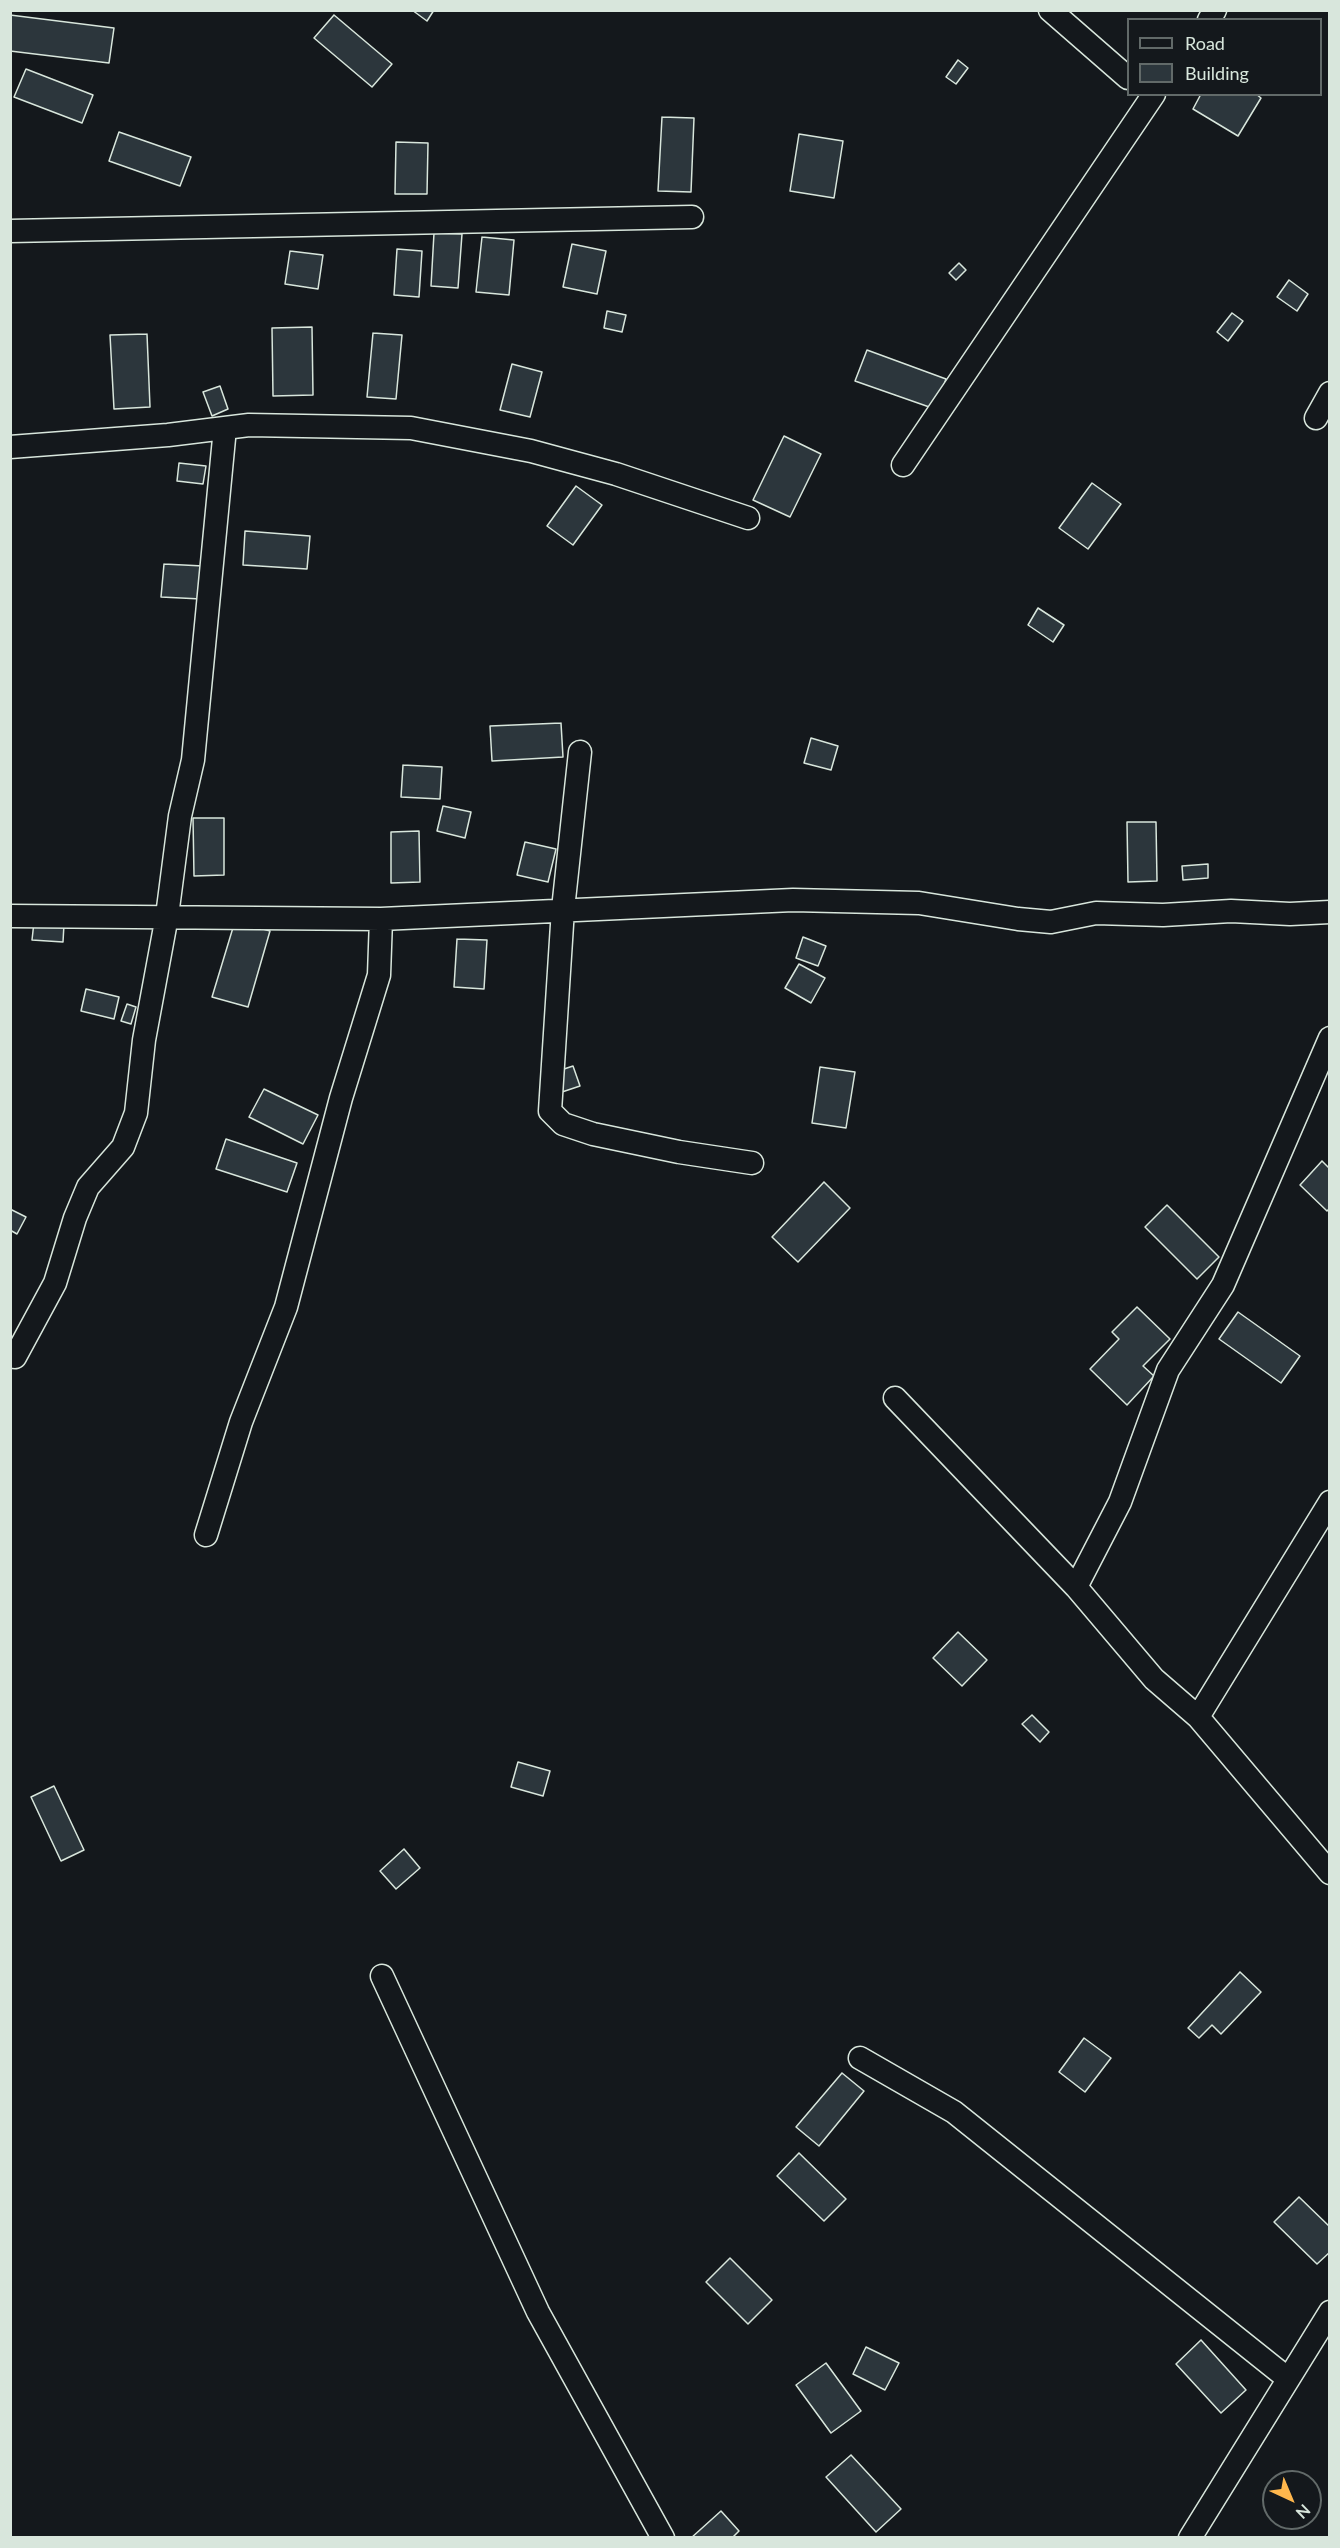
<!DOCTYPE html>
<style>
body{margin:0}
#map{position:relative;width:1340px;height:2548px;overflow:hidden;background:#14181c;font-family:Lato,sans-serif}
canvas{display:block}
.frame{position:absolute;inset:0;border:12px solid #d8e6dc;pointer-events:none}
.legend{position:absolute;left:1127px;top:18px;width:195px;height:78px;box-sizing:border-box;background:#14181c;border:2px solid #626a69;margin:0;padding:8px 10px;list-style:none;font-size:18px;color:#d8e6dc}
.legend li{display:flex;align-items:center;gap:12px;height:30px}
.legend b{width:30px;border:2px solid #626a69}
.north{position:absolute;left:1262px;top:2470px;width:60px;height:60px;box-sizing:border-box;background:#14181c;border:2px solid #626a69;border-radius:50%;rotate:136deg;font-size:16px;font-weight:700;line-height:24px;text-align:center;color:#d8e6dc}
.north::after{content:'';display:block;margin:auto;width:21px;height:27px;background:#ffb74d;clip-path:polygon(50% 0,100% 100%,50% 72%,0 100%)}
</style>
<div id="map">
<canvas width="1340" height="2548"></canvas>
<div class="frame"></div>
<ul class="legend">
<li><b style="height:8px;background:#14181c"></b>Road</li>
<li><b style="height:16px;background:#2c363c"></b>Building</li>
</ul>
<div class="north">N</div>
</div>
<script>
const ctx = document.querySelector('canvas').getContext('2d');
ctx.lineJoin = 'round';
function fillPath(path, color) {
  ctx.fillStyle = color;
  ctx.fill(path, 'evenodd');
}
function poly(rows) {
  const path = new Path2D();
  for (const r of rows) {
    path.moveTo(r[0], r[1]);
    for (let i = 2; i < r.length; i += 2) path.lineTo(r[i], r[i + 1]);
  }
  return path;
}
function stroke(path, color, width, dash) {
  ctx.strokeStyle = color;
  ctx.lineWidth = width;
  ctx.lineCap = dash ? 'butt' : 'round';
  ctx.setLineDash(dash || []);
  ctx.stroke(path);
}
const building = poly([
 [412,10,434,10,427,21,412,10],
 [10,15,114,28,109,63,10,51,10,15],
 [334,15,392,64,372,87,314,38,334,15],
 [958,60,968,68,956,84,946,77,958,60],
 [26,69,93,95,82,123,14,97,26,69],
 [1201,94,1256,94,1261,98,1238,136,1193,109,1201,94],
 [662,117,694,118,691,192,658,191,662,117],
 [119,132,191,157,180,186,109,161,119,132],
 [799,134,843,141,834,198,790,191,799,134],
 [396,142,428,143,427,194,395,194,396,142],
 [434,233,462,234,458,288,431,286,434,233],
 [482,237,514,240,509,295,476,292,482,237],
 [572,244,606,251,597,294,563,287,572,244],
 [397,249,422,251,419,297,394,295,397,249],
 [290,251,323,255,318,289,285,284,290,251],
 [959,263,966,270,956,280,949,273,959,263],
 [1289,280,1308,294,1297,311,1277,297,1289,280],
 [607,311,626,315,622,332,604,328,607,311],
 [1232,313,1243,321,1228,341,1217,332,1232,313],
 [312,327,313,395,273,396,272,328,312,327],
 [373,333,402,335,396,399,367,397,373,333],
 [147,334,150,407,114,409,110,335,147,334],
 [867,350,946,379,935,409,855,381,867,350],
 [512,364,542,372,530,417,500,410,512,364],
 [220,386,228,409,212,416,203,392,220,386],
 [784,436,821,454,790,517,753,500,784,436],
 [179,463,206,466,203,484,177,481,179,463],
 [1092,483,1121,504,1088,549,1059,528,1092,483],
 [576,486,602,505,573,545,547,526,576,486],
 [245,531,310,536,307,569,243,565,245,531],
 [164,564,203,566,201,599,161,597,164,564],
 [1038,608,1064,625,1053,642,1028,625,1038,608],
 [561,723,563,757,492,761,490,726,561,723],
 [811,738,838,746,831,770,804,763,811,738],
 [403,765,442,767,440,799,401,797,403,765],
 [443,806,471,812,465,838,437,831,443,806],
 [193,818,224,818,224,875,194,876,193,818],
 [1127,822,1156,822,1157,881,1128,882,1127,822],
 [419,831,420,882,391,883,391,832,419,831],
 [525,842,556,849,548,882,517,875,525,842],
 [1208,864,1208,878,1183,880,1182,866,1208,864],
 [235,921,270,931,248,1007,212,997,235,921],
 [34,922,64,924,63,942,32,940,34,922],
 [803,937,826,946,818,966,796,958,803,937],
 [457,939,487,940,484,989,454,987,457,939],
 [799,964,825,978,811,1003,785,988,799,964],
 [86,989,119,997,114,1019,81,1011,86,989],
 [127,1004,136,1007,131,1024,121,1021,127,1004],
 [573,1066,580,1086,562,1092,555,1072,573,1066],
 [820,1067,855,1072,846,1128,812,1123,820,1067],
 [264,1089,318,1115,303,1144,249,1117,264,1089],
 [226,1139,297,1163,287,1192,216,1169,226,1139],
 [1322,1161,1330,1169,1330,1208,1327,1211,1300,1185,1322,1161],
 [824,1182,850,1208,798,1262,772,1237,824,1182],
 [1167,1205,1219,1257,1197,1279,1145,1227,1167,1205],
 [10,1209,26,1217,17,1234,10,1230,10,1209],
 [1137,1307,1170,1339,1143,1366,1154,1376,1127,1405,1090,1369,1119,1339,1112,1332,1137,1307],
 [1238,1312,1300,1356,1281,1383,1219,1339,1238,1312],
 [958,1632,987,1660,962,1686,933,1658,958,1632],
 [1032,1715,1049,1732,1040,1742,1022,1724,1032,1715],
 [518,1762,550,1771,543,1796,511,1787,518,1762],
 [54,1786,84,1850,61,1861,31,1797,54,1786],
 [404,1849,420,1868,396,1889,380,1871,404,1849],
 [1240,1972,1261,1992,1221,2034,1212,2025,1199,2038,1188,2028,1240,1972],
 [1084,2038,1111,2058,1085,2092,1059,2072,1084,2038],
 [842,2073,864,2091,819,2146,796,2127,842,2073],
 [799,2153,846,2199,824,2221,777,2176,799,2153],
 [1299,2197,1330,2227,1330,2252,1317,2264,1274,2222,1299,2197],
 [730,2258,772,2300,748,2324,706,2282,730,2258],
 [1201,2340,1246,2390,1221,2413,1176,2364,1201,2340],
 [866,2347,899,2363,885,2390,853,2374,866,2347],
 [826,2363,861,2411,831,2433,796,2385,826,2363],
 [851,2455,901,2509,876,2532,826,2477,851,2455],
 [721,2511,739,2531,732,2538,691,2538,721,2511]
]);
fillPath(building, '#2c363c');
stroke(building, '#d8e6dc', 1.5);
const minor = poly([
 [1050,10,1128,78],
 [1209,20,1215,10],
 [10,231,692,217],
 [1316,418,1330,393],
 [10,447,168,435,249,425,411,428,531,451,616,474,748,518],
 [903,465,1154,94],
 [580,752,563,909,550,1111,563,1124,593,1134,679,1152,752,1163],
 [10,916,381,919,793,900,919,903,1018,919,1051,922,1096,913,1163,915,1231,911,1290,914,1330,912],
 [15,1357,55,1283,75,1218,88,1187,123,1147,136,1113,144,1040,167,916,180,816,193,760,225,428],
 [895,1398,1076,1587,1154,1679,1198,1717,1330,1873],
 [206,1535,241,1422,286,1307,341,1098,379,975,381,919],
 [1076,1587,1120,1502,1168,1370,1223,1285,1330,1038],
 [1198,1717,1330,1502],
 [382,1976,538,2312,663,2538],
 [860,2058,954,2112,1287,2378],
 [1190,2538,1330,2312]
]);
stroke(minor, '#d8e6dc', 25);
stroke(minor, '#14181c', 22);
</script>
